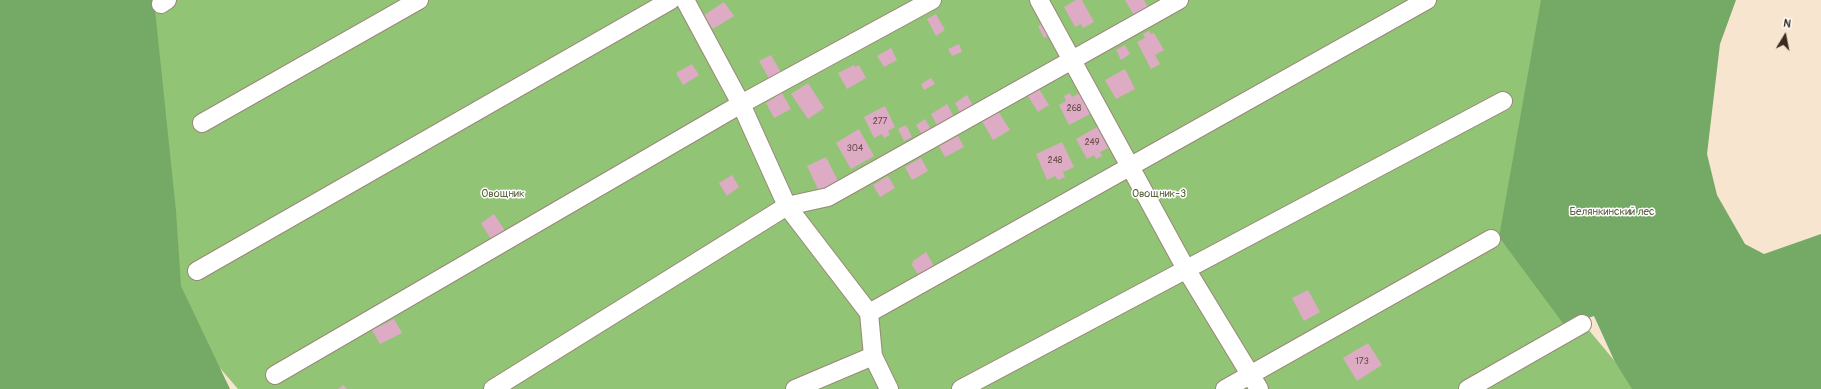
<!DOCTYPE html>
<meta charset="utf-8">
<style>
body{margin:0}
#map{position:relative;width:1821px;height:389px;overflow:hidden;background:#f7e5d0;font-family:Pangolin,sans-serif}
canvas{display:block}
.north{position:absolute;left:1765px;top:16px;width:40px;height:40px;-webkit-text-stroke:3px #fff;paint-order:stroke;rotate:10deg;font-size:11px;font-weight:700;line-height:16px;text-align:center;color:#3b2a1e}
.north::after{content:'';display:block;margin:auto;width:14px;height:18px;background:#3b2a1e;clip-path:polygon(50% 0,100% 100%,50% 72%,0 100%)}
</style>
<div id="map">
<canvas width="1821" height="389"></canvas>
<div class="north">N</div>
</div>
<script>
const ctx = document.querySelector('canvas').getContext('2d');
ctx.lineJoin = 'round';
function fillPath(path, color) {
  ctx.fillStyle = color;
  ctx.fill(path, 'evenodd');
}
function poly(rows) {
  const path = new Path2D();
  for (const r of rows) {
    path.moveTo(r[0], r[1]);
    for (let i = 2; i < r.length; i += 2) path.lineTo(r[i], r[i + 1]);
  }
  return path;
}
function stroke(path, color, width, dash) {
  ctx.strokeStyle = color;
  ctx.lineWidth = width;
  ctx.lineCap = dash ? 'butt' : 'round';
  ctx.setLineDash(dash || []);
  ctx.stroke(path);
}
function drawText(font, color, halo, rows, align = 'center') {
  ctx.font = font + ' Pangolin,sans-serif';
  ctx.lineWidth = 3;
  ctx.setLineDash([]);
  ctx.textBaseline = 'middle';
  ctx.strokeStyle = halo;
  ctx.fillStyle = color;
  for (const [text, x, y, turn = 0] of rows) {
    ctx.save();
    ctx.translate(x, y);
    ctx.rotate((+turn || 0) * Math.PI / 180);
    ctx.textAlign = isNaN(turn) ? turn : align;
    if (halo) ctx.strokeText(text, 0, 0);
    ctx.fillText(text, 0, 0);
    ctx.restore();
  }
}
fillPath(poly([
 [110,0,1576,0,1523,251,1638,389,238,389,133,267]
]), '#92c475');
fillPath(poly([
 [0,0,154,0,176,211,181,286,230,389,0,389],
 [1541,0,1736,0,1720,44,1707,154,1717,195,1745,244,1764,254,1821,234,1821,389,1632,389,1614,360,1594,316,1565,326,1499,237]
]), '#75aa66');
fillPath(poly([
 [1076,0,1082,0,1094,22,1083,28,1081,24,1075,27,1064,7],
 [1125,0,1144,0,1149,9,1135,17],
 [724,2,734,16,713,29,704,15],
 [936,14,945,30,936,36,927,19],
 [1047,21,1054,33,1044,38,1038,26],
 [1149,31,1151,34,1154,33,1164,50,1155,55,1160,64,1151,69,1137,42,1145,38,1143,34],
 [959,44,962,52,952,56,948,49],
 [1125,45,1130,54,1121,60,1116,50],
 [891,48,897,60,884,67,877,56],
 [771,55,783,76,771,82,759,61],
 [692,64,699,75,683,85,676,73],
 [854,65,855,67,859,65,866,78,847,89,838,73],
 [1125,69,1135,89,1116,99,1105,80],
 [931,78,935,84,924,90,921,84],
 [808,83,824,108,808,119,791,94],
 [1039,89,1049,105,1038,112,1028,96],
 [782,93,791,109,774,118,766,103],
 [1070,93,1072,97,1079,93,1090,114,1069,125,1059,105,1066,101,1064,96],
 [967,95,974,107,961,114,955,103],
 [947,104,954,117,938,127,931,114],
 [885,106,895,127,888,131,890,135,884,138,882,134,874,138,864,117],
 [998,111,1010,130,993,140,982,121],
 [925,119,932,131,923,136,916,125],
 [906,125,912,137,904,141,898,129],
 [1097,127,1108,148,1100,152,1102,156,1096,159,1094,155,1087,159,1076,139],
 [859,129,874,156,851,169,836,143],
 [958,136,964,147,945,157,939,146],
 [1062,142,1074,167,1063,172,1065,177,1058,180,1055,176,1047,180,1036,154],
 [826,157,838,181,819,191,807,166],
 [921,158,928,171,912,180,905,167],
 [732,175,739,187,727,196,719,183],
 [888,176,895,188,880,197,873,185],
 [494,214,506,232,492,241,481,223],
 [926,252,934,266,921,274,917,273,912,265,913,261],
 [1308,290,1320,312,1304,321,1292,298],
 [394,319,402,333,380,344,372,330],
 [1368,343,1382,365,1357,381,1343,358],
 [343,385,347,389,338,389]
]), '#deabc5');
const minor = poly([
 [1039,0,1186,269,1259,389],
 [161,4,167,0],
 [202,123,419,0],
 [197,271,671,0],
 [869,313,1427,0],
 [275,375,741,104,932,0],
 [493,389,787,206,741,104,685,0],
 [795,389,873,356],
 [889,389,873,356,869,313,787,206,828,197,1179,0],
 [961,389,1503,101],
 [1225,389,1491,239],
 [1468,389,1582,324]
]);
stroke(minor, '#987', 20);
stroke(minor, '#fff', 18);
drawText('9px', '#644a48', null, [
 ["268",1074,109],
 ["277",880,122],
 ["249",1092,143],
 ["304",855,149],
 ["248",1055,161],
 ["173",1362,362]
]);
drawText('11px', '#59603c', '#fff', [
 ["Овощник",503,194],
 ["Овощник-3",1159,194],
 ["Белянкинский лес",1612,212]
]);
</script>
